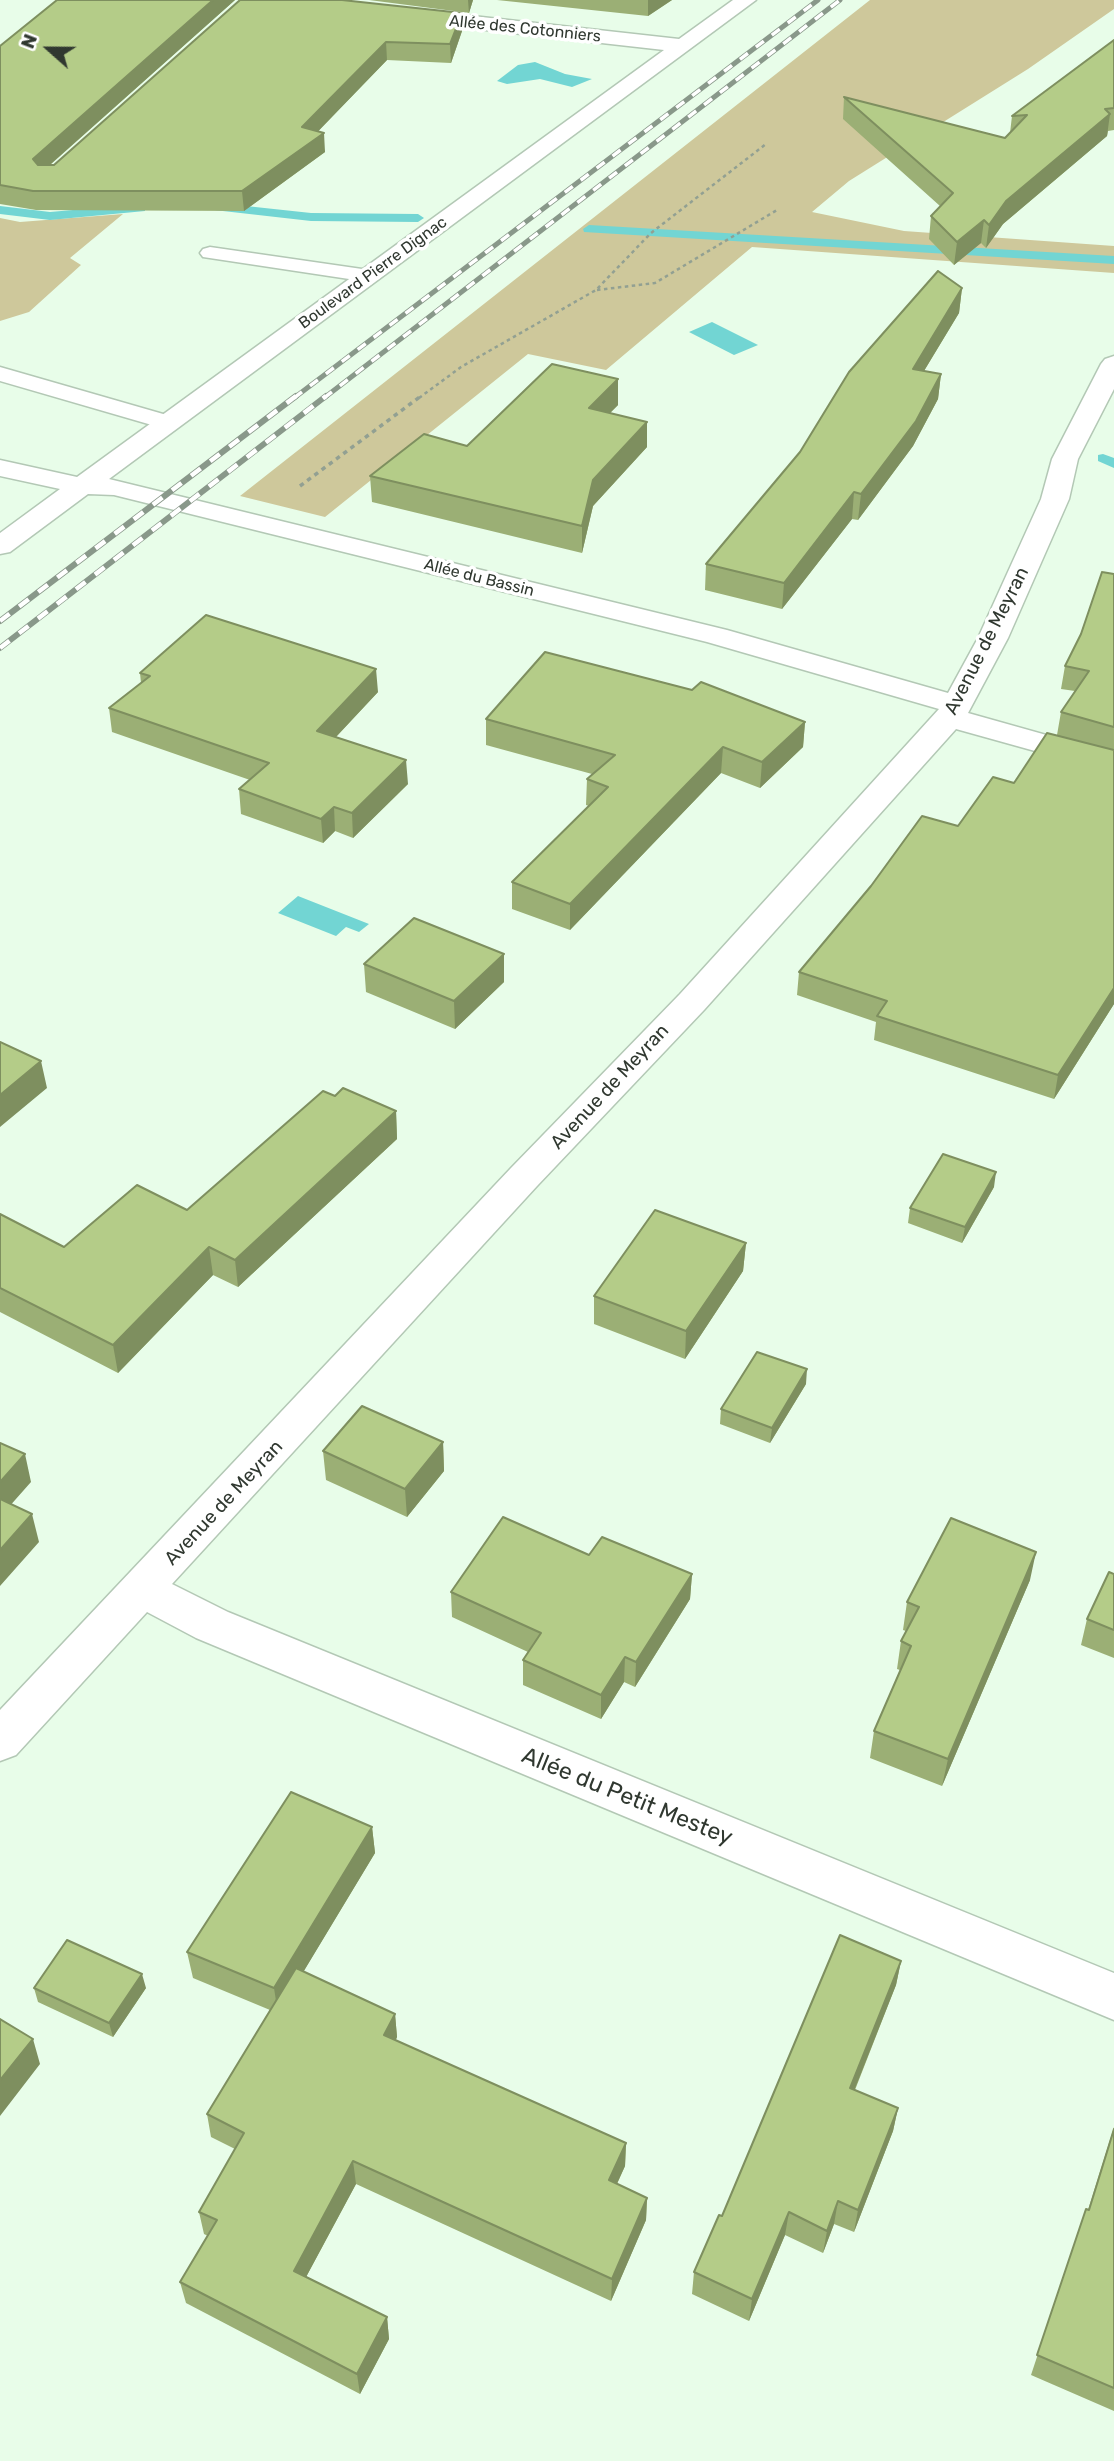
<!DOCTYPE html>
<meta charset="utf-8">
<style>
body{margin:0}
#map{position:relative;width:1114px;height:2461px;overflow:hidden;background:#e8fde9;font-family:Rubik,sans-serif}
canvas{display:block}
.north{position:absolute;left:14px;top:14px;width:70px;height:70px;-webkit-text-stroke:5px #fff;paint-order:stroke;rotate:291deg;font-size:19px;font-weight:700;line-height:28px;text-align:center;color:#303830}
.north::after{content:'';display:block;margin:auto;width:24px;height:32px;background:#303830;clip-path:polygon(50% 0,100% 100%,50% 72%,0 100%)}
</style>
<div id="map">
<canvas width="1114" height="2461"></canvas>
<div class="north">N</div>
</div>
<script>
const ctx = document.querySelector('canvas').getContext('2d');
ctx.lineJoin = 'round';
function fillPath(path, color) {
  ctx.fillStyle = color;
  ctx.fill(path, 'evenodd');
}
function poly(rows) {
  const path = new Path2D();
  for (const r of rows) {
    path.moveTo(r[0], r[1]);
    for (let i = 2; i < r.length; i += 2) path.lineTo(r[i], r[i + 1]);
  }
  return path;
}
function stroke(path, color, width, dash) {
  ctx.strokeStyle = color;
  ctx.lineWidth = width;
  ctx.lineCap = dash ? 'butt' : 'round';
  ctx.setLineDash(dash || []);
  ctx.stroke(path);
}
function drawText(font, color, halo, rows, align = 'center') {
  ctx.font = font + ' Rubik,sans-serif';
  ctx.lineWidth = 7;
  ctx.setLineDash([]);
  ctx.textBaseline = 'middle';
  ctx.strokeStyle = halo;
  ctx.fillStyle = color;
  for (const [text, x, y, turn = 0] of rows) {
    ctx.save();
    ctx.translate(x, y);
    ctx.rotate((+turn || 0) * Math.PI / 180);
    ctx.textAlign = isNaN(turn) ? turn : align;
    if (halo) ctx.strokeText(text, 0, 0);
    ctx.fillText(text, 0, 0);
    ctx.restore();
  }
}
fillPath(poly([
 [870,0,1114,0,1114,9,1028,69,849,181,812,212,904,231,1114,246,1114,273,752,247,606,370,528,354,325,517,240,496],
 [123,214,70,258,81,265,29,312,0,321,0,218,20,222]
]), '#cec89b');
fillPath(poly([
 [535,62,565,74,592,79,572,87,540,79,507,84,497,81,518,65],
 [712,322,758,345,734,355,689,332],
 [298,896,369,924,359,932,346,927,336,936,278,913]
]), '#72d5d3');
fillPath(poly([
 [218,203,311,213,418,214,424,218,418,222,311,221,214,210,214,204,218,203],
 [141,204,145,205,145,211,50,220,0,214,0,206,50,212,141,204],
 [589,225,1114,256,1114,264,584,232,583,229,589,225],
 [1103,454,1114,458,1114,468,1098,461,1098,455,1103,454]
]), '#72d5d3');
const lane = poly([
 [210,247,369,270,379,276,369,282,203,257,200,253,203,249,210,247],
 [0,367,177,418,180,423,169,430,0,381,0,367]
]);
const street = poly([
 [329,0,679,39,733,0,756,0,109,479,727,630,948,693,978,638,1041,499,1052,459,1101,364,1105,359,1114,356,1114,389,1078,459,1069,499,1008,638,968,713,1114,754,1114,773,956,729,704,1010,537,1186,172,1584,228,1612,1114,1973,1114,2020,196,1638,147,1612,16,1755,0,1761,0,1710,511,1168,680,994,939,709,707,642,114,495,88,494,10,552,0,554,0,533,60,489,0,476,0,460,77,477,664,50,334,13,324,7,329,0]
]);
stroke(lane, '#b3c8b5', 3);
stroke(street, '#b3c8b5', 3);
stroke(poly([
 [597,290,655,283,777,210],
 [419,398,461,367,596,290,651,233,766,144]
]), '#92a092', 2.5, [3.5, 3.5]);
stroke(poly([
 [300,486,421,396]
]), '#92a092', 3.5, [4.5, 4.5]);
fillPath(lane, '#fff');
fillPath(street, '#fff');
const railFar1 = poly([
 [294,398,818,0],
 [324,398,840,0]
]);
const rail = poly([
 [0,621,296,396],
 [0,648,326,396]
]);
stroke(railFar1, '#89988a', 5);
stroke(rail, '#89988a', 6);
stroke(railFar1, '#fff', 3.5, [10]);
stroke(rail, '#fff', 4.5, [12]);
fillPath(poly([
 [57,0,235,0,50,165,54,165,462,13,462,31,451,63,387,60,318,131,325,152,244,211,36,210,0,204,0,46],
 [369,0,473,0,469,13],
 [497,0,672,0,648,16],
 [1114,40,1114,130,1108,131,1107,136,1003,224,986,248,981,243,954,265,929,239,931,216,940,206,843,119,844,97,1005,138,1010,133,1012,116],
 [962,288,959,313,924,371,941,374,938,399,913,446,858,520,852,519,782,609,705,590,706,564],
 [618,379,618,405,610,413,647,422,647,447,593,506,582,553,372,502,370,476,467,446],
 [1114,574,1114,1004,1054,1099,874,1040,876,1022,797,995,799,972,958,826,1014,783,1057,735,1061,712,1075,691,1061,689,1065,666],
 [140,673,378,692,336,737,408,784,353,838,335,831,323,843,241,814,239,789,250,780,112,732,109,708,141,683],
 [486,719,805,722,803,747,760,788,721,773,570,930,512,909,512,882,589,806,586,805,587,779,592,774,486,745],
 [364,964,504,982,455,1029,366,992],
 [335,1096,396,1111,397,1139,238,1287,213,1275,118,1373,0,1312,0,1214,64,1247,187,1210],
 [994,1187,962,1243,908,1223,910,1208],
 [746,1243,743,1271,685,1359,594,1324,594,1296],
 [806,1384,770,1443,720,1424,721,1409],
 [443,1442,444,1471,407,1517,326,1480,323,1451],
 [589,1555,692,1574,690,1599,635,1687,624,1682,601,1719,523,1685,523,1660,528,1652,452,1617,451,1592],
 [1114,1574,1114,1658,1081,1645,1087,1619],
 [1030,1580,942,1786,870,1758,874,1731,900,1670,897,1669,901,1641,906,1631,903,1630,907,1602],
 [372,1827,375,1853,303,1972,395,2014,397,2037,396,2040,626,2143,625,2166,617,2184,647,2198,646,2220,611,2301,356,2184,306,2277,387,2317,389,2339,360,2394,186,2303,180,2282,208,2236,204,2234,199,2212,235,2149,211,2137,207,2114,270,2010,193,1978,187,1952],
 [901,1961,896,1985,855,2090,898,2108,893,2131,854,2232,834,2224,823,2253,785,2235,749,2321,692,2294,694,2272,722,2216],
 [34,1988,146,1988,113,2037,38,2002],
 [1114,2127,1114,2411,1031,2375,1086,2209,1088,2210]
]), '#9baf75');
fillPath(poly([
 [213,0,235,0,35,178,33,159],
 [468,0,473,0,469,13],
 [648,0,672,0,648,16],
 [462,13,462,31,451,63,450,44],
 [386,42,387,60,304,146,302,127],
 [1110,114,1107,136,1003,224,986,248,989,225,1006,201],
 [324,133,325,152,244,211,242,191],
 [984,220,981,243,954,265,957,242],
 [962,288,959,313,910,394,913,369],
 [941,374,938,399,913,446,858,520,861,494],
 [618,379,618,405,589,434,589,408],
 [647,422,647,447,593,506,582,553,582,526,593,480],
 [854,492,852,519,782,609,784,583],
 [376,669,378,692,319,755,317,731],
 [805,722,803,747,760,788,762,762],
 [723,747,721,773,570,930,570,904],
 [406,760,408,784,353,838,352,813],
 [334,807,335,831,323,843,321,819],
 [504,954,504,982,455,1029,454,1001],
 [1114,988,1114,1004,1054,1099,1058,1075],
 [41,1061,47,1088,0,1127,0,1095],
 [396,1111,397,1139,238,1287,235,1260],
 [996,1172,994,1187,962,1243,965,1227],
 [746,1243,743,1271,685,1359,686,1331],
 [209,1247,213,1275,118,1373,113,1345],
 [807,1369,806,1384,770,1443,772,1428],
 [443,1442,444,1471,407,1517,405,1489],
 [25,1454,31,1482,0,1517,0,1482],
 [32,1514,39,1542,0,1586,0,1550],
 [1036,1552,1030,1580,942,1786,948,1759],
 [692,1574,690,1599,635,1687,636,1662],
 [625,1657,624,1682,601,1719,601,1695],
 [372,1827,375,1853,278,2014,274,1988],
 [901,1961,896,1985,846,2111,850,2088],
 [142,1974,146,1988,113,2037,109,2023],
 [395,2014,397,2037,386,2058,384,2035],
 [33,2039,40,2064,0,2116,0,2080],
 [898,2108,893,2131,854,2232,858,2210],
 [626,2143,625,2166,608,2203,609,2180],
 [353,2161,356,2184,298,2292,294,2271],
 [647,2198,646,2220,611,2301,612,2279],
 [838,2201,834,2224,823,2253,827,2231],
 [789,2212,785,2235,749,2321,752,2299],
 [387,2317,389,2339,360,2394,357,2374]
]), '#7e8f5f');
const building = poly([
 [57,0,213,0,33,159,38,165,54,165,240,0,342,0,462,13,450,44,386,42,302,127,324,133,242,191,33,191,0,185,0,46,57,0],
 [1114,40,1114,108,1105,109,1110,114,1006,201,989,225,984,220,957,242,931,216,953,193,844,97,1005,138,1027,115,1012,116,1114,40],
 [938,271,962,288,913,369,941,374,916,421,861,494,854,492,784,583,706,564,800,452,849,372,938,271],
 [552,364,618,379,589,408,647,422,593,480,582,526,370,476,424,434,467,446,552,364],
 [1102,572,1114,574,1114,727,1061,712,1089,671,1065,666,1081,634,1102,572],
 [206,615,376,669,317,731,406,760,352,813,334,807,321,819,239,789,269,763,109,708,150,676,140,673,206,615],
 [545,652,692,690,701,682,805,722,762,762,723,747,570,904,512,882,608,787,587,779,615,755,486,719,545,652],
 [1047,733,1114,750,1114,988,1058,1075,877,1016,887,1001,799,972,871,886,922,816,958,826,993,777,1014,783,1047,733],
 [414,918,504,954,454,1001,364,964,414,918],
 [0,1042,41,1061,0,1095,0,1042],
 [343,1088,396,1111,235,1260,209,1247,113,1345,0,1288,0,1214,64,1247,137,1185,187,1210,323,1091,335,1096,343,1088],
 [943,1154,996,1172,965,1227,910,1208,943,1154],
 [655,1210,746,1243,686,1331,594,1296,655,1210],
 [757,1352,807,1369,772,1428,721,1409,757,1352],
 [362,1406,443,1442,405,1489,323,1451,362,1406],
 [0,1443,25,1454,0,1482,0,1443],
 [0,1499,32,1514,0,1550,0,1499],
 [503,1517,589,1555,602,1537,692,1574,636,1662,625,1657,601,1695,523,1660,541,1633,451,1592,503,1517],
 [951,1518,1036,1552,948,1759,874,1731,911,1646,901,1641,919,1607,907,1602,951,1518],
 [1109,1572,1114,1574,1114,1630,1087,1619,1109,1572],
 [291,1792,372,1827,274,1988,187,1952,291,1792],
 [840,1935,901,1961,850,2088,898,2108,858,2210,838,2201,827,2231,789,2212,752,2299,694,2272,719,2215,722,2216,840,1935],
 [67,1940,142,1974,109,2023,34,1988,67,1940],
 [296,1968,395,2014,384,2035,626,2143,609,2180,647,2198,612,2279,353,2161,294,2271,387,2317,357,2374,180,2282,217,2220,199,2212,244,2133,207,2114,296,1968],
 [0,2019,33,2039,0,2080,0,2019],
 [1114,2129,1114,2388,1037,2355,1086,2209,1089,2210,1114,2129]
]);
fillPath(building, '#b4cc88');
stroke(building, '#7e8f5f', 2);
drawText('16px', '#303830', '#fff', [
 ["Allée des Cotonniers",525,29,6],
 ["Boulevard Pierre Dignac",373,273,-36],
 ["Allée du Bassin",479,578,14]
]);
drawText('19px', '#303830', '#fff', [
 ["Avenue de Meyran",987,641,-63],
 ["Avenue de Meyran",610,1087,-47],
 ["Avenue de Meyran",224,1503,-47]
]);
drawText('23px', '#303830', '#fff', [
 ["Allée du Petit Mestey",627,1797,22]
]);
</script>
